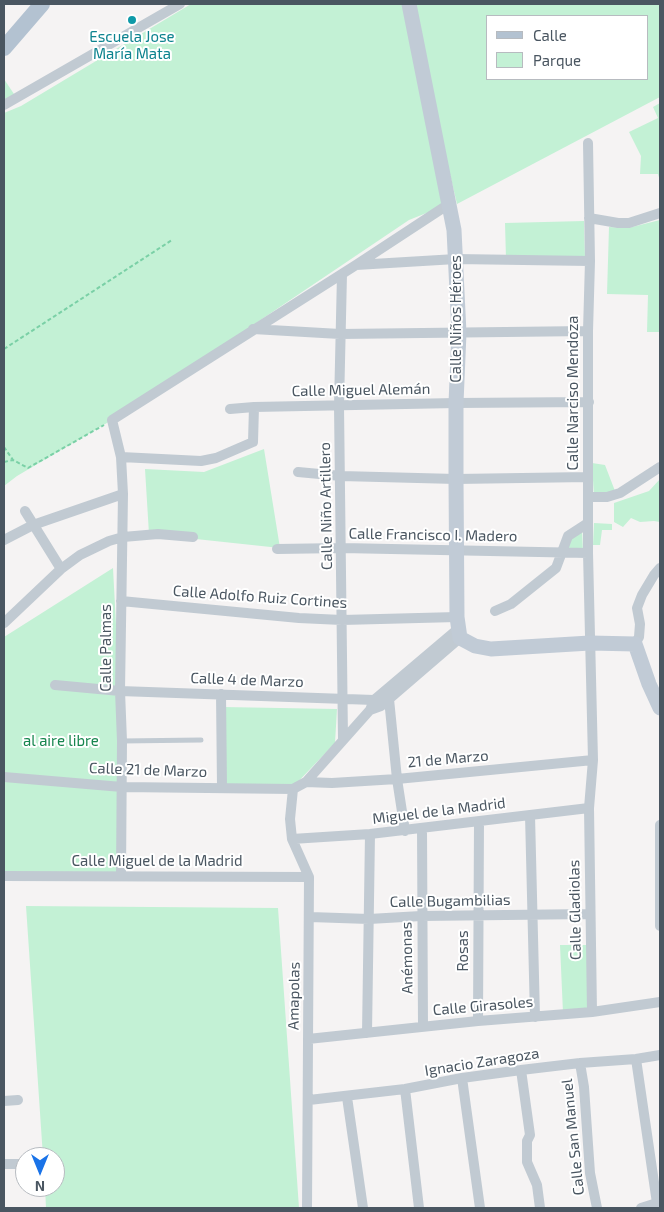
<!DOCTYPE html>
<meta charset="utf-8">
<style>
body{margin:0}
#map{position:relative;width:664px;height:1212px;overflow:hidden;background:#f5f3f3;font-family:"Exo 2",sans-serif}
canvas{display:block}
.frame{position:absolute;inset:0;border:5px solid #4a5661;pointer-events:none}
.legend{position:absolute;left:486px;top:15px;width:162px;height:65px;box-sizing:border-box;background:#fff;border:1px solid #b7bbc0;margin:0;padding:6px 9px;list-style:none;font-size:15px;color:#4a5661}
.legend li{display:flex;align-items:center;gap:10px;height:25px}
.legend b{width:25px;border:1px solid #b7bbc0}
.north{position:absolute;left:15px;top:1147px;width:50px;height:50px;box-sizing:border-box;background:#fff;border:1px solid #b7bbc0;border-radius:50%;rotate:180deg;font-size:14px;font-weight:700;line-height:20px;text-align:center;color:#4a5661}
.north::after{content:'';display:block;margin:auto;width:18px;height:22px;background:#1a73e8;clip-path:polygon(50% 0,100% 100%,50% 72%,0 100%)}
</style>
<div id="map">
<canvas width="664" height="1212"></canvas>
<div class="frame"></div>
<ul class="legend">
<li><b style="height:6px;background:#b3c2d1"></b>Calle</li>
<li><b style="height:14px;background:#c3f1d5"></b>Parque</li>
</ul>
<div class="north">N</div>
</div>
<script>
const ctx = document.querySelector('canvas').getContext('2d');
ctx.lineJoin = 'round';
function fillPath(path, color) {
  ctx.fillStyle = color;
  ctx.fill(path, 'evenodd');
}
function poly(rows) {
  const path = new Path2D();
  for (const r of rows) {
    path.moveTo(r[0], r[1]);
    for (let i = 2; i < r.length; i += 2) path.lineTo(r[i], r[i + 1]);
  }
  return path;
}
function stroke(path, color, width, dash) {
  ctx.strokeStyle = color;
  ctx.lineWidth = width;
  ctx.lineCap = dash ? 'butt' : 'round';
  ctx.setLineDash(dash || []);
  ctx.stroke(path);
}
function drawText(font, color, halo, rows, align = 'center') {
  ctx.font = font + ' "Exo 2",sans-serif';
  ctx.lineWidth = 4;
  ctx.setLineDash([]);
  ctx.textBaseline = 'middle';
  ctx.strokeStyle = halo;
  ctx.fillStyle = color;
  for (const [text, x, y, turn = 0] of rows) {
    ctx.save();
    ctx.translate(x, y);
    ctx.rotate((+turn || 0) * Math.PI / 180);
    ctx.textAlign = isNaN(turn) ? turn : align;
    if (halo) ctx.strokeText(text, 0, 0);
    ctx.fillText(text, 0, 0);
    ctx.restore();
  }
}
fillPath(poly([
 [191,4,660,4,660,97,457,204,420,48,449,204,409,220,112,420,17,476,4,486,4,113,21,106],
 [488,16,648,16,648,79,488,79],
 [4,79,16,97,4,103],
 [660,103,660,181,658,174,640,174,641,156,629,132,658,118,653,107],
 [660,220,660,332,647,332,648,295,607,294,609,227,628,228],
 [584,221,585,257,506,259,505,223],
 [264,449,280,548,149,534,145,469,204,472],
 [592,463,605,465,615,491,594,497],
 [660,479,660,522,654,521,640,522,631,518,623,527,614,522,614,503,649,491],
 [594,523,612,524,612,530,602,530,600,545,593,545],
 [582,529,583,552,565,550,569,538],
 [113,568,120,701,117,872,4,873,4,637],
 [223,707,337,709,335,743,293,787,223,787],
 [26,906,278,908,299,1208,46,1208,45,1187,55,1187,55,1157,43,1157],
 [560,945,590,945,592,1011,563,1013]
]), '#c3f1d5');
stroke(poly([
 [4,349,172,240],
 [4,447,13,460,28,468,104,425],
 [4,462,13,460]
]), '#7ad0a6', 2, [4, 2.5]);
stroke(poly([
 [122,741,201,740]
]), '#c1cad2', 5);
stroke(poly([
 [4,105,180,4],
 [588,143,590,261,588,331,588,553,593,760,589,808,592,1012],
 [589,218,618,223,629,223,660,213],
 [356,265,456,259,590,261],
 [342,274,339,406,343,739],
 [253,329,340,334,588,331],
 [230,409,254,407,456,403,589,402],
 [121,457,201,461,216,458,253,442,254,407],
 [298,472,341,476,456,479,588,477],
 [588,497,607,497,620,493,660,467],
 [25,511,61,569],
 [4,540,33,525,123,494],
 [277,549,342,548,588,553],
 [121,601,299,618,342,620,457,617],
 [495,611,511,604,556,568,568,536,588,523],
 [4,623,61,569,80,555,109,541,123,537,158,534,193,537],
 [635,644,639,637,640,624,637,608,642,595,654,575,660,568],
 [55,685,120,691,374,700],
 [221,694,222,787],
 [389,699,397,779,405,831],
 [370,710,381,706,460,638],
 [4,777,122,787,293,789,306,782,370,710,374,700,459,628],
 [306,782,332,783,397,779,593,760],
 [293,789,290,819,292,839,309,877,307,1208],
 [530,815,535,1017],
 [660,825,660,926],
 [422,828,423,1027],
 [292,839,370,834,589,808],
 [4,876,309,877],
 [121,876,122,741,120,691,123,494,121,457,112,420,356,265,449,204],
 [310,917,369,919,421,916,590,914],
 [478,1021,479,822],
 [367,1033,370,834],
 [308,1039,478,1021,592,1012,660,1002],
 [636,1059,657,1203],
 [580,1063,584,1087,590,1173,597,1208],
 [521,1070,530,1135,527,1141,527,1162,537,1185,540,1208],
 [462,1078,480,1208],
 [405,1089,419,1208],
 [347,1097,363,1208],
 [309,1100,405,1089,462,1078,521,1070,580,1063,636,1059,660,1055],
 [4,1101,18,1100],
 [4,1164,25,1164],
 [641,1208,660,1202]
]), '#c1cad2', 10);
stroke(poly([
 [409,4,454,230,459,333,456,403,456,479,457,617,460,638,475,646,491,649,590,643,635,644,649,684,660,708]
]), '#c1cbd6', 15);
stroke(poly([
 [4,48,42,4]
]), '#b3c2d1', 16);
for (const [x, y, r, color] of [
 [132,20,5,"#0f9aa8"]
]) {
  const dot = new Path2D();
  dot.arc(x, y, r, 0, 2 * Math.PI);
  ctx.fillStyle = color;
  ctx.fill(dot);
  stroke(dot, '#fff', 2);
}
drawText('15px', '#0d838f', '#fff', [
 ["Escuela Jose",132,37],
 ["María Mata",132,54]
]);
drawText('15px', '#4a5661', '#fff', [
 ["Calle Niños Héroes",456,319,-90],
 ["Calle Miguel Alemán",361,390,-1],
 ["Calle Narciso Mendoza",573,393,-90],
 ["Calle Niño Artillero",326,506,-91],
 ["Calle Francisco I. Madero",433,535,1],
 ["Calle Adolfo Ruiz Cortines",260,597,4],
 ["Calle Palmas",106,648,-90],
 ["Calle 4 de Marzo",247,680,2],
 ["21 de Marzo",448,759,-5],
 ["Calle 21 de Marzo",148,770,2],
 ["Miguel de la Madrid",439,811,-7],
 ["Calle Miguel de la Madrid",157,861],
 ["Calle Bugambilias",450,901,-1],
 ["Calle Gladiolas",575,910,-91],
 ["Rosas",463,951,-90],
 ["Anémonas",407,958,-91],
 ["Amapolas",294,996,-89],
 ["Calle Girasoles",483,1006,-5],
 ["Ignacio Zaragoza",482,1062,-9],
 ["Calle San Manuel",573,1137,-96]
]);
drawText('15px', '#17864f', '#fff', [
 ["al aire libre",61,741]
]);
</script>
